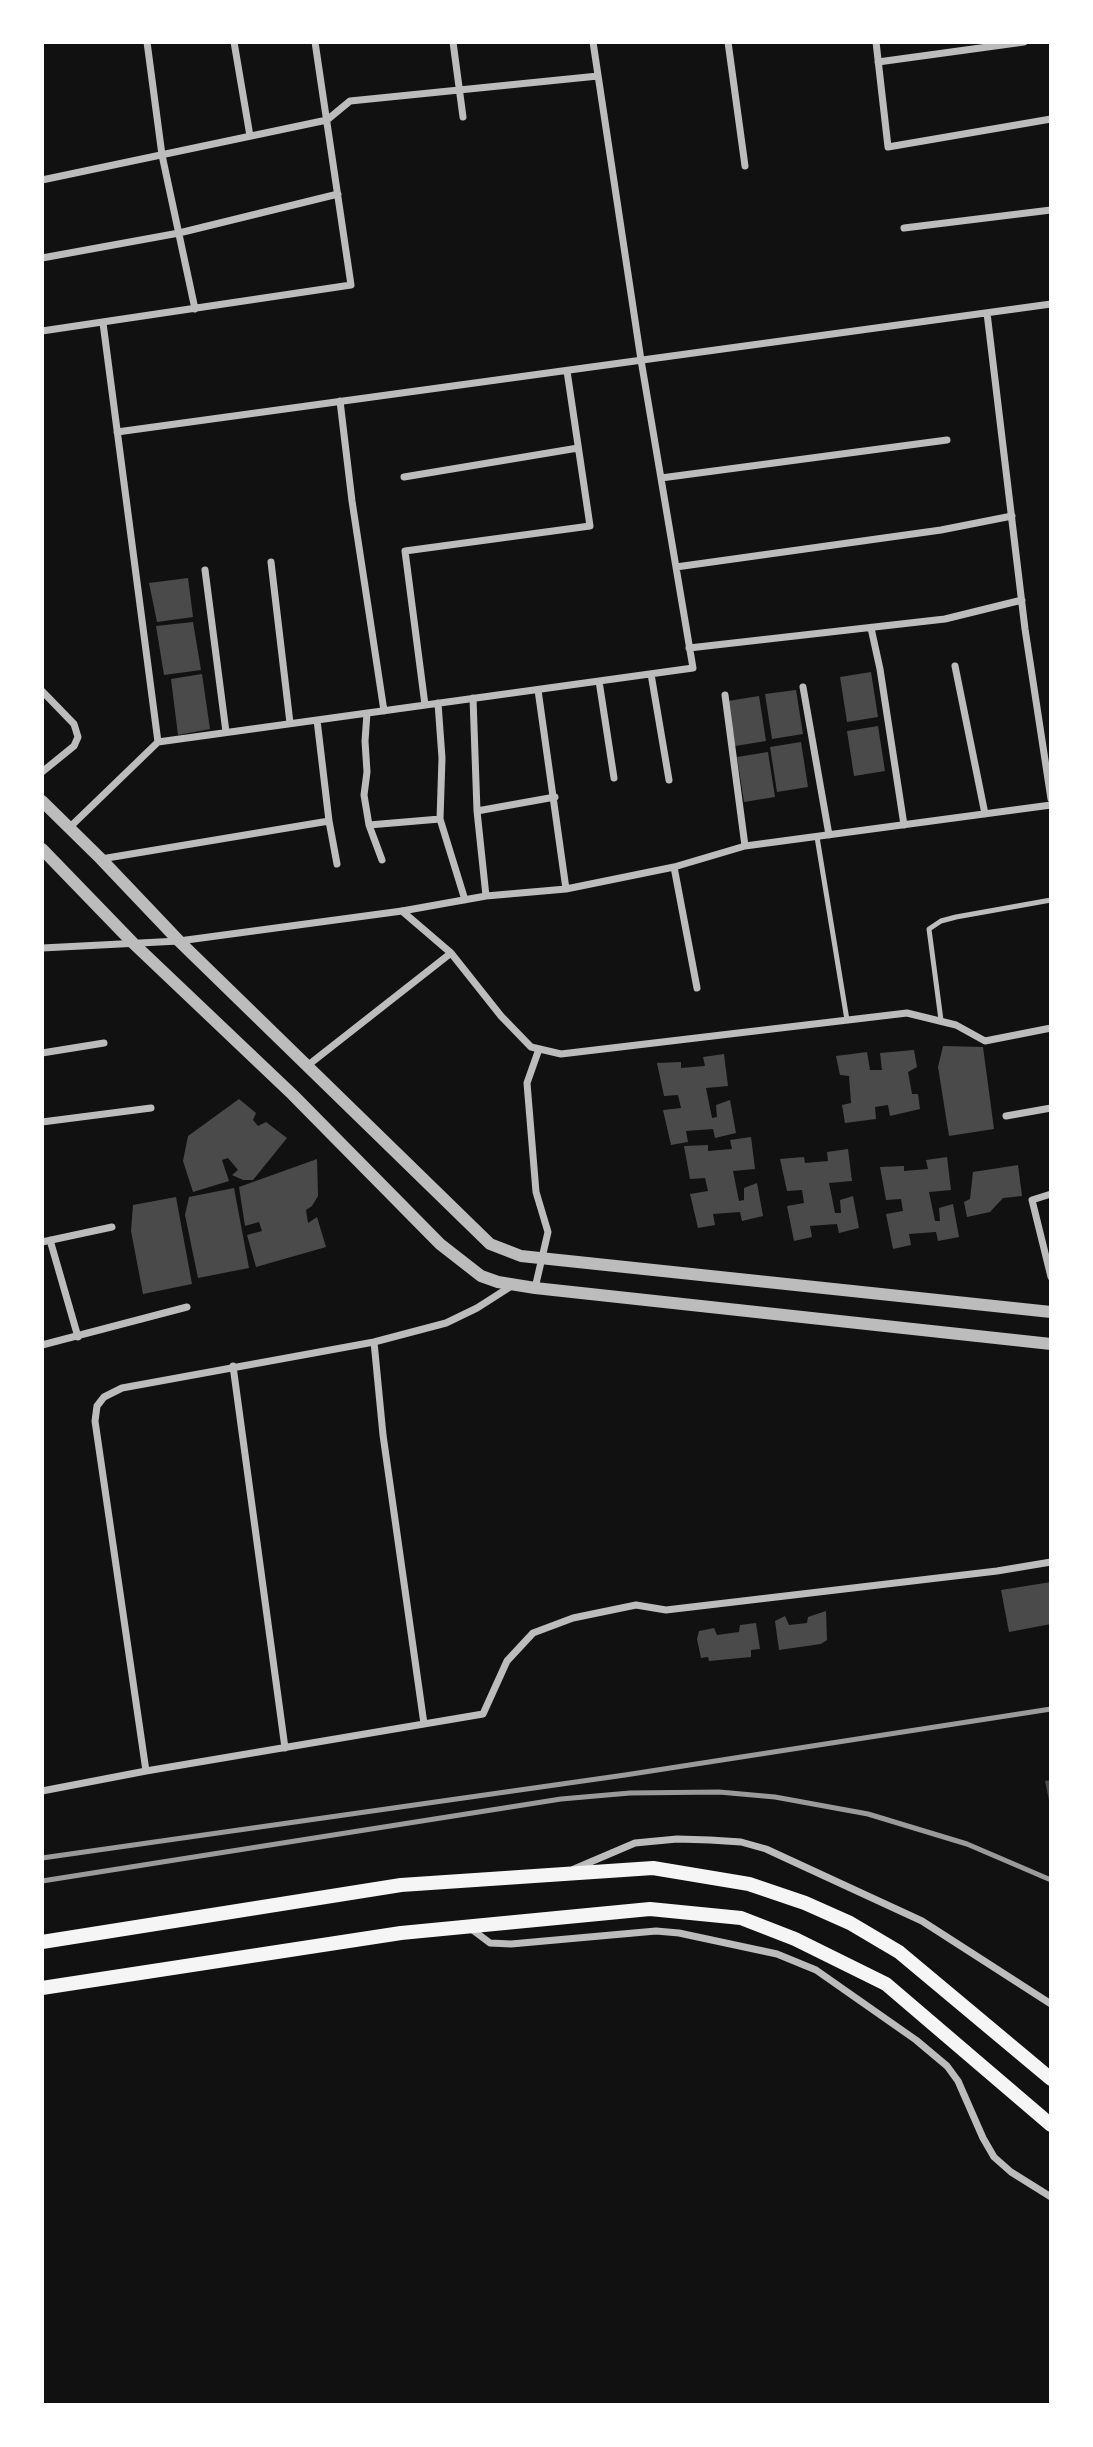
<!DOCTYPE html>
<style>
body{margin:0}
#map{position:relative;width:1093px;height:2447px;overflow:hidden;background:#111;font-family:Georgia,serif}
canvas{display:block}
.frame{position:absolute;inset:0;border:44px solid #fff;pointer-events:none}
</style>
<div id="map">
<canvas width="1093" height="2447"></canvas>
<div class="frame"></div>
</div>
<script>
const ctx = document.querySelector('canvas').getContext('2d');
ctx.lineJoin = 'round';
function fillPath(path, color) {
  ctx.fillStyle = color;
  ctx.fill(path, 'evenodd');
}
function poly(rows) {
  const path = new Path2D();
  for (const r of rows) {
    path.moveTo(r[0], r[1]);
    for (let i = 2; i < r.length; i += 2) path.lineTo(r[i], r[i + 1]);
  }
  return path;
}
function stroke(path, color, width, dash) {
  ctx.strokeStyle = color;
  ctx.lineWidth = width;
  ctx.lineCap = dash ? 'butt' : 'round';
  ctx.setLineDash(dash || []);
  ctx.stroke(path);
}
fillPath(poly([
 [188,578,193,617,157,622,149,583],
 [193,622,201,670,164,675,156,626],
 [871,672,878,717,847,722,840,677],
 [202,674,210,729,178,735,171,679],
 [796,690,803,734,772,739,765,694],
 [759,696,766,741,735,746,728,701],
 [878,726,885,771,854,776,847,731],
 [801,742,808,787,777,792,770,747],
 [768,752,775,797,744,802,737,757],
 [943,1046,983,1047,994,1129,949,1136,938,1067],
 [914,1050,917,1067,908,1072,912,1094,918,1094,920,1109,890,1116,888,1105,875,1107,876,1119,845,1123,842,1105,851,1103,849,1076,840,1075,836,1056,867,1052,870,1070,882,1070,880,1053],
 [724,1054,728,1086,706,1088,712,1118,717,1117,716,1105,730,1100,736,1133,715,1138,713,1129,686,1131,688,1142,671,1145,663,1110,681,1108,678,1095,664,1096,657,1063,681,1062,681,1068,705,1066,703,1057],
 [239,1099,256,1113,253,1120,258,1126,266,1122,287,1138,253,1180,243,1180,232,1175,238,1170,228,1158,222,1160,229,1181,193,1192,183,1161,188,1136],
 [751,1137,755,1169,733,1171,739,1201,744,1200,744,1188,757,1183,763,1216,742,1221,740,1212,713,1214,715,1225,698,1228,690,1194,708,1191,705,1178,690,1179,684,1146,708,1145,708,1151,732,1149,730,1140],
 [848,1149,852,1181,829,1183,835,1213,841,1213,840,1200,853,1196,859,1228,839,1233,837,1224,810,1226,812,1237,794,1241,787,1206,804,1203,802,1190,787,1191,780,1159,804,1157,805,1163,828,1161,827,1152],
 [947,1157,951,1190,929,1192,935,1221,940,1221,939,1208,953,1204,959,1237,938,1241,936,1232,909,1234,911,1245,893,1249,886,1214,903,1211,901,1199,886,1200,880,1167,904,1166,904,1171,928,1169,926,1160],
 [317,1159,318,1196,312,1206,306,1210,308,1223,317,1217,326,1247,256,1267,247,1235,262,1231,259,1222,245,1226,239,1187],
 [1018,1165,1022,1196,1003,1198,990,1212,967,1217,964,1202,970,1199,973,1172],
 [234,1188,249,1268,198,1278,185,1215,189,1197],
 [176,1197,192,1284,143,1294,131,1231,133,1205],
 [1051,1582,1051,1624,1009,1632,1001,1590],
 [826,1611,827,1640,821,1644,779,1650,775,1621,785,1616,789,1625,807,1623,808,1617],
 [756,1623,760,1649,751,1650,751,1657,709,1661,708,1657,701,1658,697,1639,699,1631,714,1628,717,1635,739,1632,740,1625],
 [1051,1780,1051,1805,1050,1805,1045,1781]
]), '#4a4a4a');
stroke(poly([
 [817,837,847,1020],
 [941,1020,929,929,941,921,956,917,1051,900]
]), '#bcbcbc', 5);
stroke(poly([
 [147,42,162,155,195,309],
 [234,42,250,136],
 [453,42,463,117],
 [728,42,745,166],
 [876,42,888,147,1051,119],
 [878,62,1024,42],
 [42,180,327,120,350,101,598,76],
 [904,228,1051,210],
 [42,258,179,233,338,194],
 [987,313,1025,629,1051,799],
 [103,323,158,742],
 [42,331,351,285,315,42],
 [340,401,352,501,384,711],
 [117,432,1051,304],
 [404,477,578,448],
 [661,478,947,440],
 [271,562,290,723],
 [676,567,941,530,1012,516],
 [205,570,226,732],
 [871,628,880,669,904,825],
 [689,648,945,619,1022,600],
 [955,666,985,814],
 [651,674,669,780],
 [599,681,614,778],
 [803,687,829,835],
 [538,690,566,889],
 [42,691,74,724,78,737,74,746,42,772],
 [725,695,745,846],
 [473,698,477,811,486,896],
 [438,703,442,758,440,819,465,900],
 [425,705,405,551,590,526,567,371],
 [367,713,365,741,367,772,364,795,369,825],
 [477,811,555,797],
 [329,821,337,864],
 [69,828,158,742,693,668,641,360,593,42],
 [101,859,329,821,317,720],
 [382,860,369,825,440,819],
 [674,867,697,988],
 [402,911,451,953,501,1016,531,1047,561,1054,907,1013,956,1025,985,1041,1051,1028],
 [42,948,179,941,402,911,486,896,566,889,674,867,745,846,1051,805],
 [42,1053,104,1043],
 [307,1066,451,953],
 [1006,1116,1051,1108],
 [42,1122,151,1108],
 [1051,1194,1032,1200,1051,1277],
 [50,1240,78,1337],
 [42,1242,112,1227],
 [535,1288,548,1232,536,1192,527,1083,539,1049],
 [374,1342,383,1435,424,1724],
 [42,1345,187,1307],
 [233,1366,285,1748],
 [146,1771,95,1421,97,1406,104,1397,122,1388,374,1342,446,1323,477,1308,513,1285],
 [42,1791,146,1771,483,1714,507,1661,533,1633,573,1618,636,1605,666,1610,997,1571,1051,1562],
 [574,1869,635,1843,677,1839,710,1840,741,1842,766,1849,922,1921,1051,2004],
 [470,1928,490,1943,511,1944,656,1931,679,1933,777,1954,816,1970,916,2040,947,2066,958,2081,983,2138,994,2157,1011,2172,1051,2197]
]), '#bcbcbc', 7);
stroke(poly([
 [42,801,101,859,179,941,490,1244,521,1256,1051,1312],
 [42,849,133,943,293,1095,440,1244,481,1276,498,1282,535,1288,1051,1344]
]), '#bcbcbc', 12);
stroke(poly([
 [42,1942,401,1885,653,1868,749,1884,805,1903,850,1923,899,1952,1051,2079],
 [42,1988,401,1933,650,1909,741,1918,795,1939,886,1984,1051,2125]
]), '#f5f5f5', 14);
stroke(poly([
 [42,1858,625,1775,1051,1709],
 [42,1881,561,1799,630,1793,719,1792,775,1797,868,1814,967,1844,1051,1880]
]), '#9a9a9a', 5);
</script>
